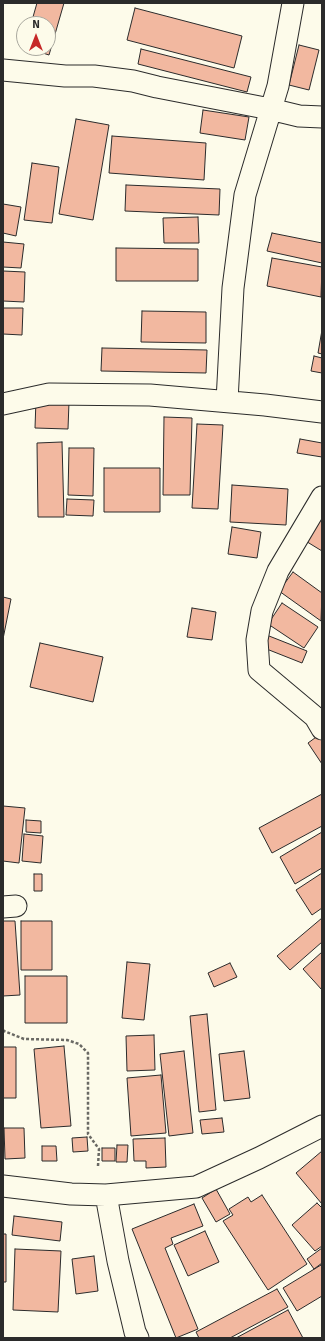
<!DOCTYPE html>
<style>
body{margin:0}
#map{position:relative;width:325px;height:1341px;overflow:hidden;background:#fdfbea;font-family:Signika,sans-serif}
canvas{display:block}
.frame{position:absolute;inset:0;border:4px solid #2b2b2b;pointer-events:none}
.north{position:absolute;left:16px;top:16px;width:40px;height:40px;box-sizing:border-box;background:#fdfbea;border:1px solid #a9a89e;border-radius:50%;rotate:0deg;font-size:11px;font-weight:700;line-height:16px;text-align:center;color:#2b2b2b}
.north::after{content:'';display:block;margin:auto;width:14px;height:18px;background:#c62828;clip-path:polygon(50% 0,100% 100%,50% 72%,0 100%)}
</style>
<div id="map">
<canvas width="325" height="1341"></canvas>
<div class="frame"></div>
<div class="north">N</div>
</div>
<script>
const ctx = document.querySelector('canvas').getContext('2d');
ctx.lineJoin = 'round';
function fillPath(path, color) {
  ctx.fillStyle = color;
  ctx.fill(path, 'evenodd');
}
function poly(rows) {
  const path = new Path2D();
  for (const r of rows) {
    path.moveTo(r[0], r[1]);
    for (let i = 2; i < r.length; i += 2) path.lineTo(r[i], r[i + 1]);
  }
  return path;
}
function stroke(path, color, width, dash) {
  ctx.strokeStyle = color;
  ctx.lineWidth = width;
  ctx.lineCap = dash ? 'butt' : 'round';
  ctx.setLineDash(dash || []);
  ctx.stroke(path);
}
const building = poly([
 [37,3,64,3,49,55,27,48,48,48,48,24,31,24,37,3],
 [135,8,242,36,234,68,127,40,135,8],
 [299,45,319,50,309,90,289,85,299,45],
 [141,49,251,77,247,92,138,64,141,49],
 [203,110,249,117,245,140,200,133,203,110],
 [76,119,109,125,93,220,59,214,76,119],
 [112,136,206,143,204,180,109,173,112,136],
 [32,163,59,167,52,223,24,220,32,163],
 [126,185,220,189,219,215,125,211,126,185],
 [3,204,21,207,16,236,3,233,3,204],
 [198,217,199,243,164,243,163,218,198,217],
 [272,233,322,243,322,263,267,251,272,233],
 [3,242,24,244,21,268,3,267,3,242],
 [116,248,198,249,198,281,116,281,116,248],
 [272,258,322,267,321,297,267,286,272,258],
 [3,271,25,272,24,302,3,301,3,271],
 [3,308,23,308,22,335,3,334,3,308],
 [142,311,206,312,206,343,141,342,142,311],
 [322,330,322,354,318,353,322,330],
 [102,348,207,350,206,373,101,371,102,348],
 [314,356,322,358,322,373,311,371,314,356],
 [36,400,69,402,68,429,35,428,36,400],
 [164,417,192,418,190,495,163,495,164,417],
 [197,424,223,425,218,509,192,508,197,424],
 [300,439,322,443,322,457,297,453,300,439],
 [62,442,64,517,38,517,37,443,62,442],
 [69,448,94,448,93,496,68,495,69,448],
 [104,468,160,468,160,512,104,512,104,468],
 [232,485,288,489,286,525,230,522,232,485],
 [67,499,94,500,93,516,66,515,67,499],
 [319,517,322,519,322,551,304,540,319,517],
 [232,527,261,532,257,558,228,554,232,527],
 [293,572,322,593,321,621,279,591,293,572],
 [3,597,11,599,3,639,3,597],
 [282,603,318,627,304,648,268,624,282,603],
 [192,608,216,612,212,640,187,637,192,608],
 [264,634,307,651,302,663,259,646,264,634],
 [40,643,103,657,93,702,30,687,40,643],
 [319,735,322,740,322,764,308,743,319,735],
 [322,794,322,826,272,853,259,828,322,794],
 [3,806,25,808,19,863,3,861,3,806],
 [26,820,41,821,41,833,26,832,26,820],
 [322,832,322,868,295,884,280,857,322,832],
 [24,834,43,836,41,863,22,861,24,834],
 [322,873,322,908,312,915,296,890,322,873],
 [34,874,42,874,42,891,34,891,34,874],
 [322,918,322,942,290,970,277,956,322,918],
 [3,921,15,921,20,995,3,996,3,921],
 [21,921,52,921,52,970,21,970,21,921],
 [322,952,322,990,303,969,322,952],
 [127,962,150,964,144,1020,122,1018,127,962],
 [230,963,237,977,214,987,208,973,230,963],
 [25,976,67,976,67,1023,25,1023,25,976],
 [207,1014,216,1110,199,1112,190,1016,207,1014],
 [154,1035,155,1070,127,1071,126,1036,154,1035],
 [64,1046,71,1126,41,1128,34,1049,64,1046],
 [3,1047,16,1047,16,1098,3,1098,3,1047],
 [184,1051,193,1133,169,1136,160,1054,184,1051],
 [244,1051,250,1098,224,1101,219,1054,244,1051],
 [161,1075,166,1133,131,1136,127,1078,161,1075],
 [222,1118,224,1132,202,1134,200,1120,222,1118],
 [4,1128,24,1128,25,1158,5,1159,4,1128],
 [87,1137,88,1151,73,1152,72,1138,87,1137],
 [165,1138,166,1167,146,1168,146,1161,134,1161,133,1139,165,1138],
 [117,1145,128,1145,127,1162,116,1162,117,1145],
 [42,1146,56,1146,57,1161,42,1161,42,1146],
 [102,1148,115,1148,115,1161,102,1161,102,1148],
 [322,1151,322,1204,296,1173,322,1151],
 [216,1189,230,1214,216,1222,202,1198,216,1189],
 [262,1195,307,1264,268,1290,223,1221,233,1215,229,1209,248,1197,251,1202,262,1195],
 [317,1203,322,1208,322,1246,315,1251,292,1225,317,1203],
 [194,1204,203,1226,171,1238,173,1244,165,1248,198,1329,176,1338,132,1229,194,1204],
 [14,1216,62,1222,60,1241,12,1235,14,1216],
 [205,1231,219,1262,188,1276,174,1245,205,1231],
 [3,1234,6,1234,6,1282,3,1282,3,1234],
 [322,1248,322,1263,314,1269,307,1259,322,1248],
 [15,1249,61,1251,58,1312,13,1310,15,1249],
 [94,1256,98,1291,76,1294,72,1259,94,1256],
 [321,1265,322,1268,322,1296,297,1311,283,1288,321,1265],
 [277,1289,288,1307,230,1338,199,1338,196,1332,277,1289],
 [288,1310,303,1338,236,1338,288,1310]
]);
fillPath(building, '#f2b8a0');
stroke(building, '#2b2b2b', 1);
const street = poly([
 [3,70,65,76,94,76,133,81,157,87,270,109,299,116,322,117],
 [227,401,233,288,245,195,278,86,293,3],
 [3,404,49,394,150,395,265,405,322,412],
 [322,497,278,571,262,611,257,640,259,670,315,717,322,729],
 [3,907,16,906],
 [3,1186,71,1194,106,1195,196,1187,259,1158,322,1126],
 [106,1195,118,1261,135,1332,138,1338]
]);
stroke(street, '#2b2b2b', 23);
stroke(poly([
 [3,1030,4,1031,24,1039,67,1040,79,1044,88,1053,88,1134,99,1149,98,1166]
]), '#6a6964', 2.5, [3, 2]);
stroke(street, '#fdfbea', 21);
</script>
